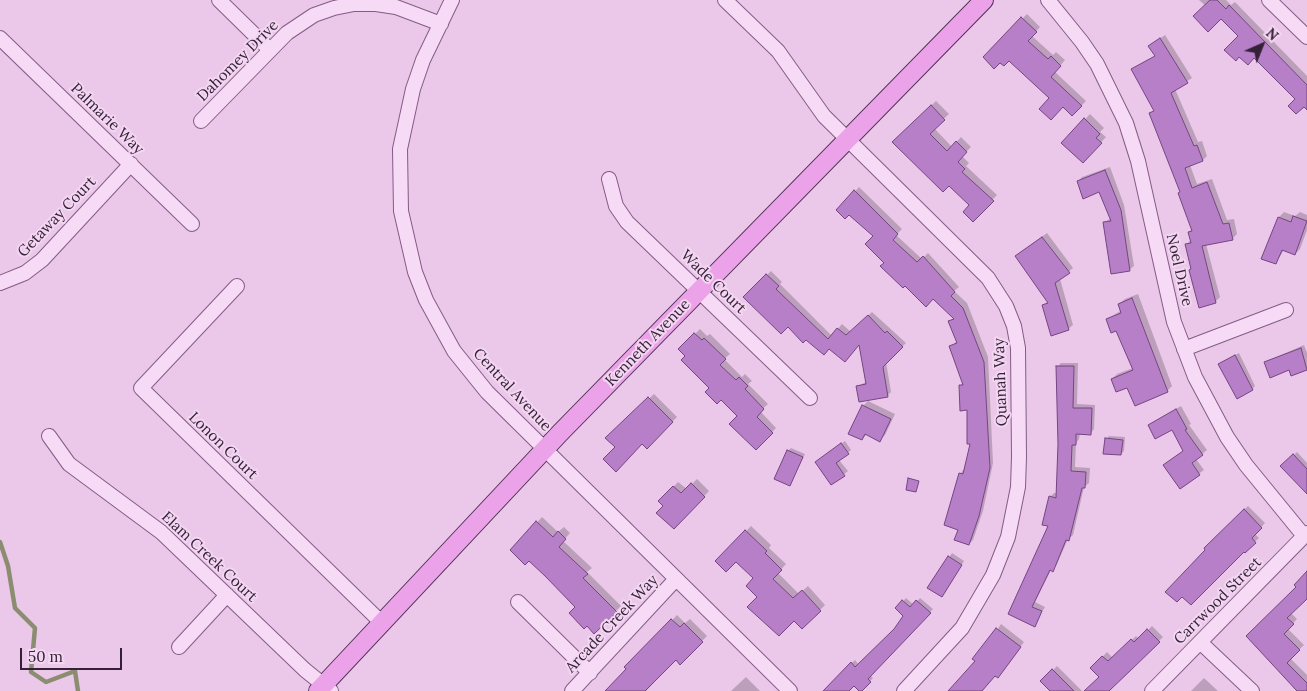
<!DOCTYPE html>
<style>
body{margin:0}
#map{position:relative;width:1307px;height:691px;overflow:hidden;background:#ebc7e9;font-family:Lora,serif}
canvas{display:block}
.north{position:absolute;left:1237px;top:20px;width:50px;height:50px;-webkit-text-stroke:4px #f3d6f1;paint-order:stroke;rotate:44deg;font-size:14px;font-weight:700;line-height:20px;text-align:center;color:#342037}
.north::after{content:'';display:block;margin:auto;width:18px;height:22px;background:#342037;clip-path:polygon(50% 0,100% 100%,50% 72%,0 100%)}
.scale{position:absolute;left:20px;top:648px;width:102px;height:22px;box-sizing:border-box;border:2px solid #342037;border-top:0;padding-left:6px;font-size:15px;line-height:18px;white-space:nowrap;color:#342037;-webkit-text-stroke:4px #f3d6f1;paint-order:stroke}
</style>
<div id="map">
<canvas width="1307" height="691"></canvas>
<div class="north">N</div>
<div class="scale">50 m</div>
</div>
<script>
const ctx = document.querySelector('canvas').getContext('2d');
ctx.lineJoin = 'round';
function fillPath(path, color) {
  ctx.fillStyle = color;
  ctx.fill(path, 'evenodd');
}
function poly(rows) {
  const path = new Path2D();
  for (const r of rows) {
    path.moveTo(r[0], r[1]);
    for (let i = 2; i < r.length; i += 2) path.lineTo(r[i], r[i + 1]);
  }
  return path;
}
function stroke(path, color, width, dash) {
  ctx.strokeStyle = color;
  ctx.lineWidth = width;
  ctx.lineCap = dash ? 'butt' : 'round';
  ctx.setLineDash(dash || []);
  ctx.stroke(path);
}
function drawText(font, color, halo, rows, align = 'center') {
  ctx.font = font + ' Lora,serif';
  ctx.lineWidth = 4;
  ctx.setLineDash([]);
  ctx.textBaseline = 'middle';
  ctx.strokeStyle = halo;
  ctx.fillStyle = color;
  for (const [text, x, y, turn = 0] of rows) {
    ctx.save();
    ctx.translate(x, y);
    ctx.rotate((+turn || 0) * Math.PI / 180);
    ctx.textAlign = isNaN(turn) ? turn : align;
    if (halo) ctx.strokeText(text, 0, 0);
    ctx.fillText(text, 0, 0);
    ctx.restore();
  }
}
fillPath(poly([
 [1199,0,1226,0,1231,5,1235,2,1307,76,1307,108,1255,57,1240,36],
 [1027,14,1040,27,1032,36,1053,55,1056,52,1065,60,1055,72,1086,101,1072,115,1050,98,1009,60,984,57],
 [1165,35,1192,78,1175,89,1198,142,1202,141,1207,156,1203,160,1190,165,1197,184,1212,179,1227,220,1234,219,1237,234,1232,239,1206,244,1220,297,1215,302,1192,269,1187,244,1191,240,1189,232,1192,229,1181,191,1151,114,1155,110,1132,69,1156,55,1150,46],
 [936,101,949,114,934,128,952,147,961,137,971,147,962,156,969,163,966,166,997,195,973,220,971,205,949,184,894,142],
 [1090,114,1104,128,1100,132,1106,137,1088,156,1063,143],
 [1110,167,1124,205,1134,266,1129,270,1105,222,1111,218,1100,191,1078,182,1082,177],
 [859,187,902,229,896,235,922,259,928,253,959,287,954,291,967,303,988,357,993,463,983,511,973,540,969,544,959,530,960,474,964,469,972,443,968,409,960,386,964,382,950,347,957,341,950,322,954,317,933,297,885,263,874,236,849,213,838,210],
 [1284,212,1295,216,1300,212,1307,215,1307,230,1300,249,1295,254,1284,250,1276,263,1279,217],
 [1047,233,1073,268,1060,279,1073,325,1068,329,1044,305,1048,301,1016,256],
 [771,271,782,282,780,284,832,336,842,324,851,332,872,312,906,343,886,362,891,392,887,396,858,386,866,382,860,343,830,347,788,325,745,297],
 [1138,294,1172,386,1167,391,1128,386,1112,379,1117,374,1133,368,1116,330,1107,319,1122,310,1119,304,1125,299],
 [700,329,707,336,710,334,730,354,724,359,742,377,745,374,752,381,748,384,768,404,760,411,776,428,756,448,739,416,711,388,680,349],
 [1304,345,1307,353,1307,368,1292,374,1290,369,1265,362],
 [1239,353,1255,386,1252,389,1220,364],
 [1061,363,1078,363,1077,404,1095,405,1094,429,1090,434,1080,433,1079,439,1076,443,1075,467,1090,468,1089,483,1084,487,1073,535,1068,539,1056,566,1051,570,1035,602,1045,607,1034,625,1010,614,1050,525,1050,497,1054,493,1057,493,1059,444,1057,367],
 [654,394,677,417,647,447,643,442,617,447,607,438],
 [868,401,895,414,885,435,880,440,867,434,862,439,863,406],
 [1181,406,1191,424,1189,425,1207,450,1196,459,1204,470,1180,487,1184,450,1172,429,1149,425],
 [1109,436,1125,437,1124,451,1121,454,1106,439],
 [845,441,851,450,839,460,848,471,832,484,820,459],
 [791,448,805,454,790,485,788,451],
 [1297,452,1307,463,1307,492,1282,466],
 [697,479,709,491,674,528,664,506,660,501,678,482,687,489],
 [1248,506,1265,523,1255,534,1259,538,1245,551,1205,548],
 [542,517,558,532,564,527,570,533,563,541,592,568,587,572,621,606,594,632,577,607,529,559,512,550],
 [751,526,771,545,769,548,786,564,778,573,799,594,808,586,825,605,802,628,794,620,759,597,755,578,736,560,717,561],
 [952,553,964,561,945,592,929,587],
 [1307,573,1307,597,1291,613,1297,619,1288,629,1304,645,1290,658,1307,675,1307,691,1297,691,1248,636,1298,587],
 [906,598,914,605,920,598,933,609,870,675,873,678,861,691,854,684,847,691,830,691,827,688,855,660,859,665,895,630,905,616,897,608],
 [677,615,685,623,690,619,707,636,680,663,676,659,646,691,606,691],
 [1001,624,1024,642,1002,672,995,675,980,691,950,691,977,661],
 [1152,626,1163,637,1108,691,1086,691,1100,677,1092,668,1107,652,1113,658,1136,636,1139,639],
 [1057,666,1082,691,1051,691,1042,681],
 [746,677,760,691,731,691],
 [1204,678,1218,691,1191,691]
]), '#0003');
stroke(poly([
 [0,542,8,566,15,608,35,628,31,672,46,682,75,671,78,691]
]), '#8a8d6f', 4.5);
const building = poly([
 [1210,0,1217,0,1226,9,1229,5,1307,85,1307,110,1304,107,1296,114,1288,106,1295,99,1254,58,1248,65,1239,57,1236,61,1224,50,1238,36,1221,19,1208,32,1193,16,1210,0],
 [1021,17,1037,32,1028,41,1048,59,1051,56,1061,66,1051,77,1082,106,1072,116,1063,107,1051,120,1039,109,1049,98,1009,61,1004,66,1000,63,994,69,983,57,1021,17],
 [1160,38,1188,83,1171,93,1194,146,1197,145,1203,161,1185,168,1192,188,1207,182,1223,224,1229,223,1233,240,1202,246,1216,303,1199,308,1189,270,1191,269,1185,244,1191,243,1188,232,1192,231,1178,193,1180,192,1149,113,1154,111,1131,69,1155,56,1148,46,1160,38],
 [931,105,945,120,930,134,947,151,956,141,967,152,958,162,965,169,962,172,994,201,973,222,963,212,969,205,949,186,943,192,892,142,931,105],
 [1084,118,1100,134,1096,138,1102,143,1083,163,1061,143,1084,118],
 [1105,170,1121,210,1130,271,1111,274,1103,222,1111,221,1099,192,1083,199,1077,181,1105,170],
 [854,190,898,234,893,240,917,262,923,256,955,292,951,296,963,308,984,362,990,468,979,516,969,545,954,540,958,530,944,525,959,473,963,474,970,444,967,444,967,410,960,411,959,385,963,385,949,346,957,343,948,321,954,319,933,299,926,307,905,286,903,288,880,266,884,263,865,244,873,236,849,215,845,219,836,210,854,190],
 [1293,216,1307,221,1295,255,1282,250,1276,264,1261,259,1278,217,1291,222,1293,216],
 [1042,237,1070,273,1055,283,1069,330,1051,336,1042,305,1048,303,1015,256,1042,237],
 [766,274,779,286,776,289,828,339,837,328,846,335,868,315,885,333,887,331,903,347,883,367,888,397,859,402,856,386,866,384,859,345,845,362,829,349,824,355,806,340,803,343,788,327,781,334,743,297,766,274],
 [1132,298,1168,392,1135,406,1127,388,1116,392,1111,379,1133,370,1116,331,1111,333,1106,319,1121,313,1118,304,1132,298],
 [694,333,702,340,704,338,726,359,720,365,736,380,739,377,748,386,745,389,764,409,757,417,773,433,756,450,729,424,737,416,721,400,717,404,705,392,709,388,681,360,685,356,678,349,694,333],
 [1301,348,1307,370,1291,376,1289,370,1270,378,1264,362,1301,348],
 [1235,355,1253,390,1237,399,1218,364,1235,355],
 [1056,366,1074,366,1073,408,1092,408,1091,435,1076,434,1076,445,1072,445,1071,471,1086,472,1085,488,1082,488,1069,541,1066,540,1053,572,1050,570,1032,607,1042,611,1035,627,1008,614,1048,526,1042,525,1049,496,1056,498,1058,444,1056,366],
 [648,397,673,422,647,449,642,444,616,472,603,459,615,447,605,438,648,397],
 [862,405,891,419,880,442,865,434,862,440,848,434,862,405],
 [1176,409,1187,429,1185,430,1203,455,1192,463,1200,475,1180,489,1163,465,1183,451,1172,430,1155,439,1148,425,1176,409],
 [1105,438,1123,440,1121,455,1103,454,1105,438],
 [841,443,849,454,836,463,845,476,831,485,815,462,841,443],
 [787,450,803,457,790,486,774,479,787,450],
 [1293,454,1307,469,1307,494,1280,466,1293,454],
 [908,478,919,481,916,492,906,490,908,478],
 [691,483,705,497,674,529,656,513,663,506,658,501,673,486,681,493,691,483],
 [1244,509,1262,528,1252,538,1256,543,1245,553,1244,552,1191,605,1182,597,1177,602,1165,592,1205,550,1204,548,1244,509],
 [536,521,553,537,558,531,566,539,559,547,588,574,583,578,617,612,594,634,587,626,584,629,569,613,575,607,545,576,529,561,525,565,510,550,536,521],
 [745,530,767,551,765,553,782,570,773,579,793,598,802,590,821,611,802,629,794,621,779,636,747,607,757,597,746,586,753,578,736,562,726,572,715,561,745,530],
 [948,556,962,565,942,597,927,588,948,556],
 [1307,571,1307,599,1287,618,1294,624,1284,634,1300,650,1287,663,1307,683,1307,691,1297,691,1246,636,1296,587,1294,585,1307,571],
 [902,600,910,607,916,600,931,613,868,679,871,682,862,691,859,691,854,686,849,691,823,691,851,662,855,667,894,629,903,616,895,608,902,600],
 [671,619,680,627,684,623,703,642,680,665,676,660,645,691,605,691,626,669,624,667,671,619],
 [996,628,1021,647,998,678,995,676,982,691,948,691,975,661,972,659,996,628],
 [1147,629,1160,642,1131,670,1109,691,1084,691,1099,677,1090,668,1102,656,1108,661,1131,639,1134,642,1147,629],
 [1052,669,1074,691,1050,691,1040,681,1052,669]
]);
fillPath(building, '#b77fc7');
stroke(building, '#744583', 1);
const minor = poly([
 [219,0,270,50],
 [452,0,423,60,413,89,400,149,401,211,415,272,426,300,454,351,487,392,790,691],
 [725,0,778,51,824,116,988,278,1006,306,1014,326,1018,348,1019,457,1018,487,1008,537,993,575,962,628,904,691],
 [1048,0,1082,42,1097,64,1126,123,1138,161,1174,322,1195,377,1227,437,1246,465,1304,536],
 [1269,0,1307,37],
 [0,38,192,224],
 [201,121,287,33,314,15,334,8,354,4,376,4,396,7,441,24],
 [609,179,616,206,627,222,810,398],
 [0,283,25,273,42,260,131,164],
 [237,286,141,388,383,624],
 [1184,349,1286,310],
 [49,436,69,464,161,532,305,670,331,691],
 [518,602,590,673],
 [1200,642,1252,691],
 [179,647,227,595],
 [572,691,676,579],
 [1152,691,1307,533]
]);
const major = poly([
 [318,691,560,433,984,0]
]);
stroke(minor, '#825d86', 16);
stroke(major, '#4e3154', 20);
stroke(minor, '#f7daf5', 14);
stroke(major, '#eca2e8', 18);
drawText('15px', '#342037', '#f3d6f1', [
 ["Dahomey Drive",238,61,-45],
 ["Palmarie Way",107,119,44],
 ["Getaway Court",57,217,-46],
 ["Noel Drive",1179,270,77],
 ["Wade Court",713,282,44],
 ["Kenneth Avenue",648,343,-46],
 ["Quanah Way",1001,382,-92],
 ["Central Avenue",512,390,47],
 ["Lonon Court",223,446,44],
 ["Elam Creek Court",209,557,43],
 ["Carrwood Street",1218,601,-45],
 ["Arcade Creek Way",612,624,-47]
]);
</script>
